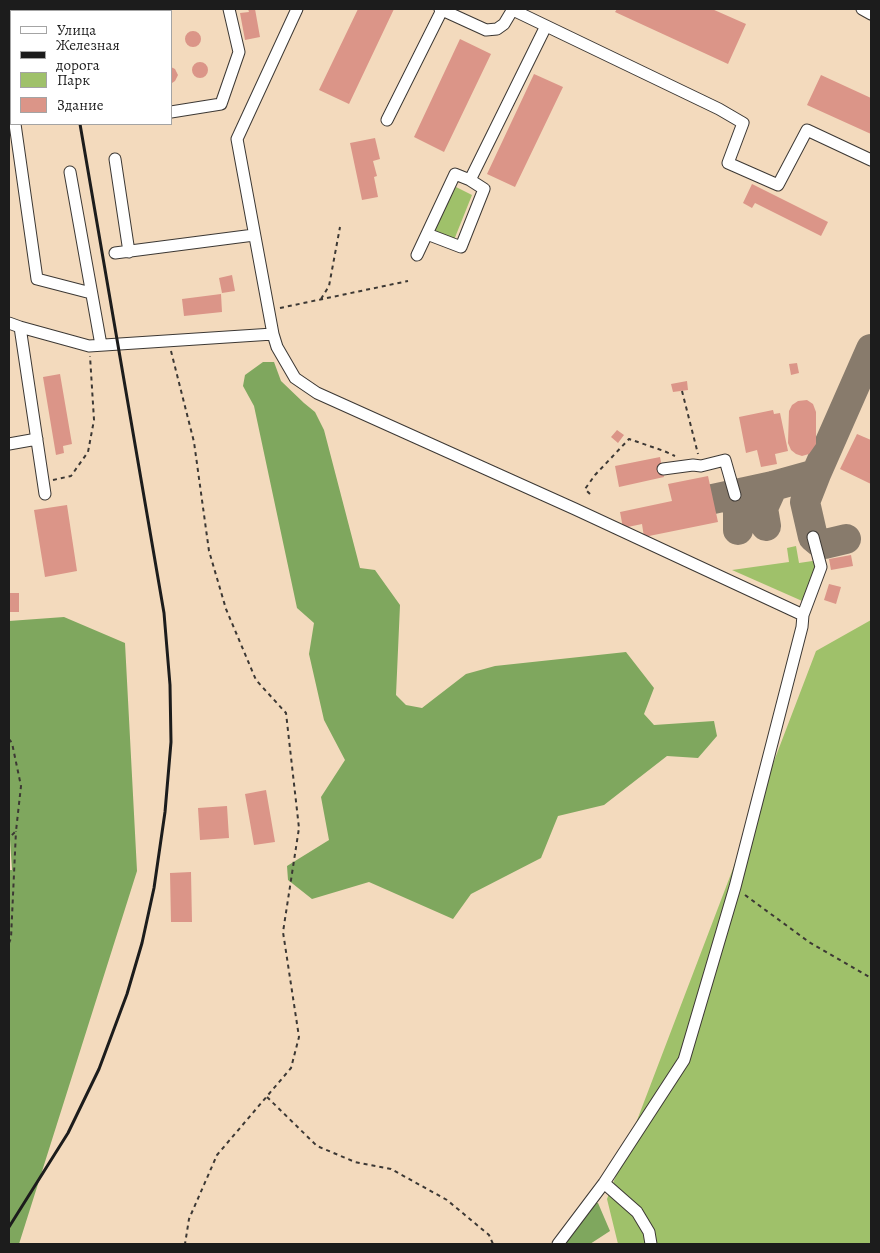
<!DOCTYPE html>
<meta charset="utf-8">
<style>
body{margin:0}
#map{position:relative;width:880px;height:1253px;overflow:hidden;background:#f3dabd;font-family:Alegreya,serif}
canvas{display:block}
.frame{position:absolute;inset:0;border:10px solid #1c1c1c;pointer-events:none}
.legend{position:absolute;left:10px;top:10px;width:162px;height:115px;box-sizing:border-box;background:#fff;border:1px solid #a4a4a4;margin:0;padding:6px 9px;list-style:none;font-size:15px;color:#1c1c1c}
.legend li{display:flex;align-items:center;gap:10px;height:25px}
.legend b{width:25px;border:1px solid #a4a4a4}
</style>
<div id="map">
<canvas width="880" height="1253"></canvas>
<div class="frame"></div>
<ul class="legend">
<li><b style="height:6px;background:#fff"></b>Улица</li>
<li><b style="height:6px;background:#1c1c1c"></b>Железная дорога</li>
<li><b style="height:14px;background:#9fc16a"></b>Парк</li>
<li><b style="height:14px;background:#db9588"></b>Здание</li>
</ul>
</div>
<script>
const ctx = document.querySelector('canvas').getContext('2d');
ctx.lineJoin = 'round';
function fillPath(path, color) {
  ctx.fillStyle = color;
  ctx.fill(path, 'evenodd');
}
function poly(rows) {
  const path = new Path2D();
  for (const r of rows) {
    if (r.length === 3) {
      path.moveTo(r[0] + r[2], r[1]);
      path.arc(r[0], r[1], r[2], 0, 2 * Math.PI);
      continue;
    }
    path.moveTo(r[0], r[1]);
    for (let i = 2; i < r.length; i += 2) path.lineTo(r[i], r[i + 1]);
  }
  return path;
}
function stroke(path, color, width, dash) {
  ctx.strokeStyle = color;
  ctx.lineWidth = width;
  ctx.lineCap = dash ? 'butt' : 'round';
  ctx.setLineDash(dash || []);
  ctx.stroke(path);
}
fillPath(poly([
 [456,187,472,195,454,240,433,231],
 [796,546,799,563,819,560,809,604,732,570,789,562,787,548],
 [871,620,871,1244,618,1244,607,1199,816,651]
]), '#9fc16a');
fillPath(poly([
 [263,362,274,362,281,381,304,403,315,412,324,430,360,568,375,570,400,605,396,695,406,705,422,708,466,674,495,666,626,652,654,688,644,714,654,725,714,721,717,736,698,758,667,756,604,805,558,816,541,858,471,894,453,919,369,882,312,899,288,880,287,866,329,840,321,797,345,760,324,720,309,654,314,623,297,608,254,406,243,386,245,375],
 [64,617,125,643,137,871,19,1244,9,1244,9,870,12,870,9,824,9,621],
 [586,1203,598,1203,610,1231,590,1244,555,1244]
]), '#7fa75e');
stroke(poly([
 [713,499,773,486,816,474],
 [766,526,763,508,773,486],
 [738,530,738,513,747,492],
 [846,539,825,544,819,542,813,537,805,502,816,474,871,349]
]), '#887b6c', 30);
fillPath(poly([
 [248,9,255,9,260,37,245,40,240,13,249,12],
 [358,9,394,9,349,104,319,90],
 [617,9,712,9,746,24,728,64,615,12],
 [193,39,8],
 [460,39,491,54,444,152,414,137],
 [200,70,8],
 [171,67,175,69,178,75,175,81,172,83,171,83],
 [534,74,563,87,515,187,487,174],
 [821,75,871,98,871,134,807,105],
 [375,138,380,159,373,161,377,176,374,177,378,197,362,200,350,143],
 [752,184,828,222,821,236,755,203,752,208,743,203],
 [232,275,235,291,222,293,219,278],
 [221,294,222,312,184,316,182,299],
 [797,363,799,373,791,375,789,364],
 [60,374,72,444,63,446,64,453,56,455,43,377],
 [687,381,688,390,673,392,671,384],
 [807,400,813,404,816,412,816,444,809,454,802,456,796,454,791,450,788,443,789,411,792,405,798,401],
 [773,410,774,414,780,413,788,451,775,454,777,464,761,467,757,450,746,453,739,417],
 [617,430,624,435,618,443,611,437],
 [857,434,871,440,871,484,840,469],
 [660,457,664,477,619,487,615,466],
 [708,476,718,522,644,537,642,524,623,528,620,512,672,501,668,484],
 [67,505,77,571,45,577,34,510],
 [851,555,853,566,831,570,829,559],
 [829,584,841,587,836,604,824,600],
 [9,593,19,593,19,612,9,612],
 [266,790,275,842,254,845,245,794],
 [227,806,229,838,200,840,198,808],
 [191,872,192,922,171,922,170,873]
]), '#db9588');
const minor = poly([
 [106,9,106,11],
 [297,9,237,139,273,334,277,347,295,378,317,393,575,509,803,615],
 [440,9,486,30,497,29,504,24,513,9],
 [862,9,871,14],
 [513,10,719,109,743,123,728,163,778,185,807,130,871,160],
 [9,56,10,62,9,65],
 [9,78,11,95],
 [171,112,221,104,239,52,229,9],
 [387,120,442,10],
 [15,124,37,279,91,293],
 [115,159,129,252],
 [70,172,101,345],
 [427,234,461,247,484,189,470,180],
 [115,253,254,235],
 [417,255,455,174,470,180,546,26],
 [9,323,20,327,89,346,273,334],
 [20,327,45,494],
 [9,444,37,439],
 [663,469,693,465,701,466,725,460,735,495],
 [604,1183,637,1212,649,1232,651,1244],
 [558,1244,604,1183,684,1060,735,887,802,627,803,615,821,567,813,537]
]);
stroke(minor, '#3c3834', 13);
stroke(poly([
 [321,299,329,286,340,227],
 [280,308,408,281],
 [171,351,194,442,209,551,226,609,256,680,286,713,299,828,283,932,299,1037,291,1068,217,1155,189,1219,185,1244],
 [682,391,698,454],
 [53,480,71,476,88,452,94,420,90,356],
 [590,494,585,489,595,475,629,439,664,451,675,456],
 [9,739,12,743,21,786,16,831,9,838],
 [745,895,809,942,871,978],
 [9,943,11,938,16,831],
 [267,1097,317,1146,355,1162,391,1169,447,1200,489,1235,493,1244]
]), '#3c3834', 2, [4, 4]);
stroke(minor, '#fff', 11);
stroke(poly([
 [61,9,61,11],
 [9,1227,68,1133,99,1069,127,994,142,943,154,888,165,812,171,742,170,685,164,613,80,124]
]), '#1c1c1c', 3);
</script>
